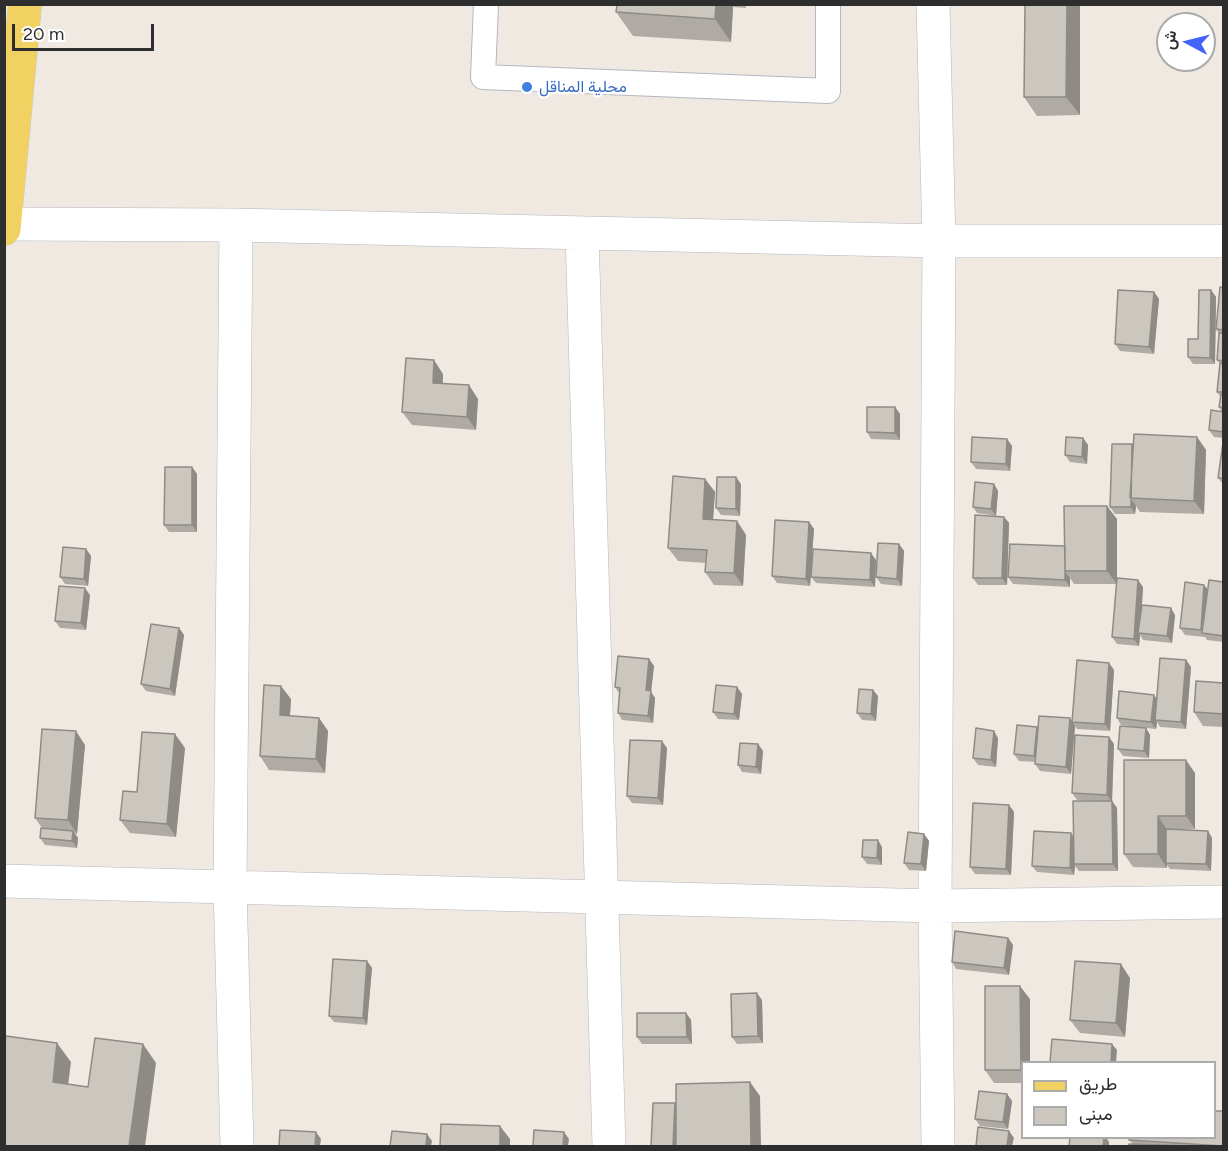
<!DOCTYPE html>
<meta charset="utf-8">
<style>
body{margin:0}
#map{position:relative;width:1228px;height:1151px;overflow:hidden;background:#efe9e1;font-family:Figtree,Vazirmatn,sans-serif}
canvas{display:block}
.frame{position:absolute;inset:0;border:6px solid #2e2e2e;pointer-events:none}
.legend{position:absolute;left:1021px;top:1061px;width:195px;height:78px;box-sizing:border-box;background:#fff;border:2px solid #ababab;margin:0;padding:8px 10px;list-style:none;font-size:18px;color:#2e2e2e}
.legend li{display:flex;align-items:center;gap:12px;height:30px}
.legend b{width:30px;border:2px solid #ababab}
.north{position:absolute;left:1156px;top:12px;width:60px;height:60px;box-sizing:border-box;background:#fff;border:2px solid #ababab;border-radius:50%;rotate:277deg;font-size:16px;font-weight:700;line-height:24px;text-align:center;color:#2e2e2e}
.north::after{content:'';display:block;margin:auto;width:21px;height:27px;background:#4264fb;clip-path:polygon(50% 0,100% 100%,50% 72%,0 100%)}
.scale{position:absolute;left:12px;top:24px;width:142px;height:27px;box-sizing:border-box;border:3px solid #2e2e2e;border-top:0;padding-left:8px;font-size:18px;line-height:21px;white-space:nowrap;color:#2e2e2e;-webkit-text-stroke:4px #fff;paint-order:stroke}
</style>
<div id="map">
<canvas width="1228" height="1151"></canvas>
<div class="frame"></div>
<ul class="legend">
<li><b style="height:8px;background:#f2d163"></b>طريق</li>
<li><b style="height:16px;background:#cbc7bf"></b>مبنى</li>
</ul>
<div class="north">ش</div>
<div class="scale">20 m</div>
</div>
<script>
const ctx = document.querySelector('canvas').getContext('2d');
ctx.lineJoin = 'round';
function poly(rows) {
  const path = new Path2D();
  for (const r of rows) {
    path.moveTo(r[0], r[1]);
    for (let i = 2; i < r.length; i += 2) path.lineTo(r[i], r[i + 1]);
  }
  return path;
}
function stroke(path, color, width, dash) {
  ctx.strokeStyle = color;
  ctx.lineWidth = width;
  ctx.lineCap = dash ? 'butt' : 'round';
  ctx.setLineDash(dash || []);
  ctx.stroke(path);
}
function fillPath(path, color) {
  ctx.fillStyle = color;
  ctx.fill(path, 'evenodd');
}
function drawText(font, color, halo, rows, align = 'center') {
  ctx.font = font + ' Figtree,Vazirmatn,sans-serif';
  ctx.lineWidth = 4.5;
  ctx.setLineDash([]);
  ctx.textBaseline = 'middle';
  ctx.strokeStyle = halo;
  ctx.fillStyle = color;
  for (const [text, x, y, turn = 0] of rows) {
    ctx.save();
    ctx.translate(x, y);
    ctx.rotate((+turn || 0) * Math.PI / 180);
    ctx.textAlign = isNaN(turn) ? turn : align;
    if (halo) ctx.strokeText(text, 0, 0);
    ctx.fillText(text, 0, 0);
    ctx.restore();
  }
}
const lane = poly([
 [486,4,483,77,828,91,828,4]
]);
const street = poly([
 [933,4,939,241,935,906,938,1146],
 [5,224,236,225,939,241,1224,241],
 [236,225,230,886,237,1146],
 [582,233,609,1146],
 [4,881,935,906,1224,902]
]);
const primary = poly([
 [4,229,25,4]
]);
stroke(lane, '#b4b7c1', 26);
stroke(street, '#b4b7c1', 34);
stroke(primary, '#c9c9c9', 34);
stroke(lane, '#fff', 24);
stroke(street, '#fff', 33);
stroke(primary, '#f2d163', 33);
fillPath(poly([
 [617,4,746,4,746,8,733,7,731,42,633,36,616,12],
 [1025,4,1080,115,1037,116,1024,97],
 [1224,288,1224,485,1218,478,1223,438,1214,437,1209,430,1222,412,1219,407,1220,396,1217,392,1220,364,1217,360,1219,334,1216,329],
 [1211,290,1216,297,1215,364,1193,364,1188,357,1198,339],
 [1154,292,1159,299,1154,354,1120,351,1115,344],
 [443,374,443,383,478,399,476,430,412,425,402,412],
 [895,407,900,414,900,440,871,439,867,432],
 [1197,437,1206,450,1204,514,1140,512,1136,506,1135,514,1115,514,1110,507,1132,444,1133,445],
 [1083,438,1088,445,1087,464,1070,462,1065,455],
 [1007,439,1012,446,1010,471,976,469,971,462],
 [192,467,197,474,197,532,169,532,164,525],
 [705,479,715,492,713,520,737,521,746,535,743,586,714,585,705,572,706,563,678,561,668,548],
 [741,484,740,516,721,515,716,508],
 [994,484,998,491,996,516,977,513,973,507],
 [1004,517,1009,523,1007,585,978,585,973,578],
 [1117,519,1117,584,1074,584,1070,578,1070,587,1013,584,1008,577],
 [809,522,814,529,812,554,876,560,875,587,816,583,811,577,810,586,777,583,772,576],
 [899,544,904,551,902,586,881,584,876,577],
 [86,549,91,556,88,586,65,584,60,577],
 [1224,582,1224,642,1207,640,1205,637,1185,635,1180,628],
 [1143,587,1142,605,1175,615,1172,643,1143,640,1140,635,1139,646,1117,644,1112,637],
 [90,595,86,630,60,628,55,621],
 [179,628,184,635,175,696,146,691,141,684],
 [649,659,654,666,651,692,655,698,653,723,622,720,618,713,619,693,615,687],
 [1186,660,1191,667,1186,729,1160,727,1157,722,1156,729,1146,728,1150,735,1149,758,1123,756,1118,749,1144,728,1121,725,1117,718,1157,699],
 [1109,663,1114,670,1110,731,1077,729,1075,726,1071,774,1040,771,1035,764,1036,762,1019,761,1014,754,1037,727,1038,728,1070,718,1072,721],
 [1224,683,1224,727,1203,726,1194,712],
 [737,687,742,694,739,720,718,719,713,712],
 [873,690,878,696,876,721,862,720,857,713],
 [291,699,290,716,319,718,328,731,325,773,269,770,260,756],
 [1109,737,1114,744,1112,801,1117,808,1118,871,1079,871,1075,866,1074,875,1037,872,1032,866,1074,836,1095,801,1077,800,1072,793],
 [998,738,996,767,978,765,973,758],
 [758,744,763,751,761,774,742,772,738,765],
 [85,745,77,834,75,833,78,838,77,848,45,845,40,838,42,828,35,818],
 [185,748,176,837,130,833,120,820],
 [667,748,663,805,632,803,627,796],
 [1195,773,1195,829,1171,830,1208,831,1212,838,1211,871,1170,869,1167,865,1167,868,1133,867,1124,854],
 [1009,805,1014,812,1011,875,975,874,970,867],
 [924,834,929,841,926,871,909,870,904,863],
 [882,847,882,865,867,864,862,857],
 [1008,938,1013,945,1009,975,956,969,952,962],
 [367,961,372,968,367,1025,334,1022,329,1016],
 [1130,978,1125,1037,1080,1033,1070,1020],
 [1030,999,1030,1062,1023,1062,1023,1083,994,1083,985,1070],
 [762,1000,763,1043,737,1044,732,1037],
 [686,1013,691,1020,692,1044,642,1044,637,1037],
 [1007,1094,1012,1101,1008,1129,980,1126,975,1119],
 [1224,1111,1224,1146,1129,1146,1133,1144,1129,1140]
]), '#afaba4');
fillPath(poly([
 [716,4,731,4,733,7,731,42,715,19],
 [1067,4,1080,4,1080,115,1066,97],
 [1211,290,1216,297,1215,364,1210,358],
 [1154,292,1159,299,1154,354,1149,347],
 [434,360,443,374,442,396,433,383],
 [469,385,478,399,476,430,467,417],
 [895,407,900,414,900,440,895,433],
 [1197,437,1206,450,1204,514,1194,501],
 [1083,438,1088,445,1087,464,1082,457],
 [1007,439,1012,446,1010,471,1006,464],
 [192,467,197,474,197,532,192,525],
 [736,477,741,484,740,516,736,509],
 [705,479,715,492,712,533,703,519],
 [994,484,998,491,996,516,991,509],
 [1131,499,1136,506,1135,514,1131,507],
 [1107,506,1117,519,1117,584,1107,571],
 [1004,517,1009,523,1007,585,1002,578],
 [737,521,746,535,743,586,734,573],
 [809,522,814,529,810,586,806,579],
 [899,544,904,551,902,586,897,579],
 [86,549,91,556,88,586,84,579],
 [871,553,876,560,875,587,870,580],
 [1065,572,1070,578,1070,587,1065,580],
 [1138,580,1143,587,1140,633,1138,633,1140,635,1139,646,1134,639],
 [1204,585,1209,591,1203,633,1201,630],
 [85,588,90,595,86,630,81,623],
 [1171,608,1175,615,1172,643,1167,636],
 [179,628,184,635,175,696,170,689],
 [649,659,654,666,651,692,655,698,653,723,648,716,646,690],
 [1186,660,1191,667,1186,729,1181,722],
 [1109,663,1114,670,1110,731,1105,724],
 [281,686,291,699,289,729,280,715],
 [737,687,742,694,739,720,734,714],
 [873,690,878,696,876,721,871,714],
 [1154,695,1159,702,1155,720,1157,722,1156,729,1151,722],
 [319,718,328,731,325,773,316,759],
 [1070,718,1075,726,1071,774,1066,767],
 [1037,727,1042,734,1039,763,1034,756],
 [1146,728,1150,735,1149,758,1144,751],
 [76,731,85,745,77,834,68,820],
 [994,731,998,738,996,767,991,760],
 [175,734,185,748,176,837,167,824],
 [1109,737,1114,744,1112,801,1117,808,1118,871,1113,864,1112,802,1107,795],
 [662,741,667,748,663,805,658,798],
 [758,744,763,751,761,774,756,767],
 [1186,760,1195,773,1195,829,1186,816],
 [1009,805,1014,812,1011,875,1006,869],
 [1158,816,1167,830,1166,863,1167,865,1167,868,1158,854],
 [73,831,78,838,77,848,72,841],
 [1208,831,1212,838,1211,871,1206,864],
 [1071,833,1076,840,1074,864,1075,866,1074,875,1070,868],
 [924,834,929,841,926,871,921,864],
 [878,840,882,847,882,865,877,858],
 [1008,938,1013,945,1009,975,1004,968],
 [367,961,372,968,367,1025,363,1018],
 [1121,964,1130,978,1125,1037,1116,1023],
 [1020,986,1030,999,1030,1062,1023,1062,1023,1072,1021,1070],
 [757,993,762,1000,763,1043,758,1036],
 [686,1013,691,1020,692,1044,687,1037],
 [57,1043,71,1062,66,1101,53,1082],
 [143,1044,156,1063,145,1146,129,1146],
 [1112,1044,1117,1050,1116,1062,1111,1062],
 [750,1082,760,1096,761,1146,751,1146],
 [1007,1094,1012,1101,1008,1129,1003,1122],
 [675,1103,679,1110,678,1146,673,1146],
 [500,1126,510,1139,510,1146,500,1146],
 [1009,1131,1014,1138,1012,1146,1007,1146],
 [316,1132,321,1139,320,1146,315,1146],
 [564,1132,569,1139,568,1146,563,1146],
 [427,1134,432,1141,431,1146,426,1146],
 [1104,1137,1106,1137,1109,1142,1109,1146,1103,1146]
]), '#8e8b86');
const building = poly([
 [617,4,716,4,715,19,616,12,617,4],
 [1025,4,1067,4,1066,97,1024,97,1025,4],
 [1220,287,1224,288,1224,330,1216,329,1220,287],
 [1118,290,1154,292,1149,347,1115,344,1118,290],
 [1199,290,1211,290,1210,358,1188,357,1188,339,1198,339,1199,290],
 [1219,333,1224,333,1224,361,1217,360,1219,333],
 [406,358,434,360,433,383,469,385,467,417,402,412,406,358],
 [1220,363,1224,364,1224,392,1217,392,1220,363],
 [1221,394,1224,395,1224,408,1219,407,1221,394],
 [867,407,895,407,895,433,867,432,867,407],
 [1211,410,1224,412,1224,432,1209,430,1211,410],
 [1134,434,1197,437,1194,501,1130,498,1134,434],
 [1224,436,1224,478,1218,478,1224,436],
 [972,437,1007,439,1006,464,971,462,972,437],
 [1066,437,1083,438,1082,457,1065,455,1066,437],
 [1112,444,1132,444,1131,507,1110,507,1112,444],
 [165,467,192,467,192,525,164,525,165,467],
 [673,476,705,479,703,519,737,521,734,573,705,572,707,550,668,548,673,476],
 [717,477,736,477,736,509,716,508,717,477],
 [975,482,994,484,991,509,973,507,975,482],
 [1064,506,1107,506,1107,571,1065,571,1064,506],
 [975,515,1004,517,1002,578,973,578,975,515],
 [775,520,809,522,806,579,772,576,775,520],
 [878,543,899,544,897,579,876,577,878,543],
 [1010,544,1065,546,1065,580,1008,577,1010,544],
 [63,547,86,549,84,579,60,577,63,547],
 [813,549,871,553,870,580,811,577,813,549],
 [1117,578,1138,580,1134,639,1112,637,1117,578],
 [1209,580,1224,582,1224,636,1202,633,1209,580],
 [1185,582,1204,585,1201,630,1180,628,1185,582],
 [59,586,85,588,81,623,55,621,59,586],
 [1142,605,1171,608,1167,636,1138,633,1142,605],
 [151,624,179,628,170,689,141,684,151,624],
 [618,656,649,659,646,690,651,691,648,716,618,713,620,688,615,687,618,656],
 [1160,658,1186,660,1181,722,1155,720,1160,658],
 [1077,660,1109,663,1105,724,1072,722,1077,660],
 [1196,681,1224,683,1224,714,1194,712,1196,681],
 [264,685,281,686,280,715,319,718,316,759,260,756,264,685],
 [716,685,737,687,734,714,713,712,716,685],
 [859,689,873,690,871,714,857,713,859,689],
 [1119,691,1154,695,1151,722,1117,718,1119,691],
 [1039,716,1070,718,1066,767,1035,764,1039,716],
 [1017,725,1037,727,1034,756,1014,754,1017,725],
 [1120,726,1146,728,1144,751,1118,749,1120,726],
 [976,728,994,731,991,760,973,758,976,728],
 [42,729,76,731,68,820,35,818,42,729],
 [142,732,175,734,167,824,120,820,123,791,137,792,142,732],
 [1075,735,1109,737,1107,795,1072,793,1075,735],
 [630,740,662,741,658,798,627,796,630,740],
 [740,743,758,744,756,767,738,765,740,743],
 [1124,760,1186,760,1186,816,1158,816,1158,854,1124,854,1124,760],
 [1073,801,1112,801,1113,864,1074,864,1073,801],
 [973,803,1009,805,1006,869,970,867,973,803],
 [41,828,73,831,72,841,40,838,41,828],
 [1166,829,1208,831,1206,864,1166,863,1166,829],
 [1034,831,1071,833,1070,868,1032,866,1034,831],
 [908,832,924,834,921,864,904,863,908,832],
 [863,840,878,840,877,858,862,857,863,840],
 [955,931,1008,938,1004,968,952,962,955,931],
 [333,959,367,961,363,1018,329,1016,333,959],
 [1075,961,1121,964,1116,1023,1070,1020,1075,961],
 [985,986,1020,986,1021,1070,985,1070,985,986],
 [757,993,758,1036,732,1037,731,994,757,993],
 [637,1013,686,1013,687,1037,637,1037,637,1013],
 [6,1036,57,1043,53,1082,88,1087,95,1038,143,1044,129,1146,4,1146,4,1046,6,1036],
 [1052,1039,1112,1044,1111,1062,1050,1062,1052,1039],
 [750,1082,751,1146,676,1146,676,1084,750,1082],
 [979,1091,1007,1094,1003,1122,975,1119,979,1091],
 [653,1103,675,1103,673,1146,651,1146,653,1103],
 [1215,1111,1224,1111,1223,1146,1129,1140,1130,1137,1215,1137,1215,1111],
 [441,1124,500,1126,500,1146,440,1146,441,1124],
 [978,1127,1009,1131,1007,1146,976,1146,978,1127],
 [280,1130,316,1132,315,1146,279,1146,280,1130],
 [534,1130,564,1132,563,1146,533,1146,534,1130],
 [392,1131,427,1134,426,1146,390,1146,392,1131],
 [1070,1137,1104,1137,1103,1146,1069,1146,1070,1137],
 [1129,1144,1192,1146,1129,1146,1129,1144]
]);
fillPath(building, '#cbc7bf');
stroke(building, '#8e8b86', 1.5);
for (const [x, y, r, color] of [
 [527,87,6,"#3f7fe0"]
]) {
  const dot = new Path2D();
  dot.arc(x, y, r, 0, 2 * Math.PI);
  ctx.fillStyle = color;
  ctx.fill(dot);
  stroke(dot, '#fff', 2);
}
drawText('16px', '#366cbe', '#fff', [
 ["محلية المناقل",539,87]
], 'left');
</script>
